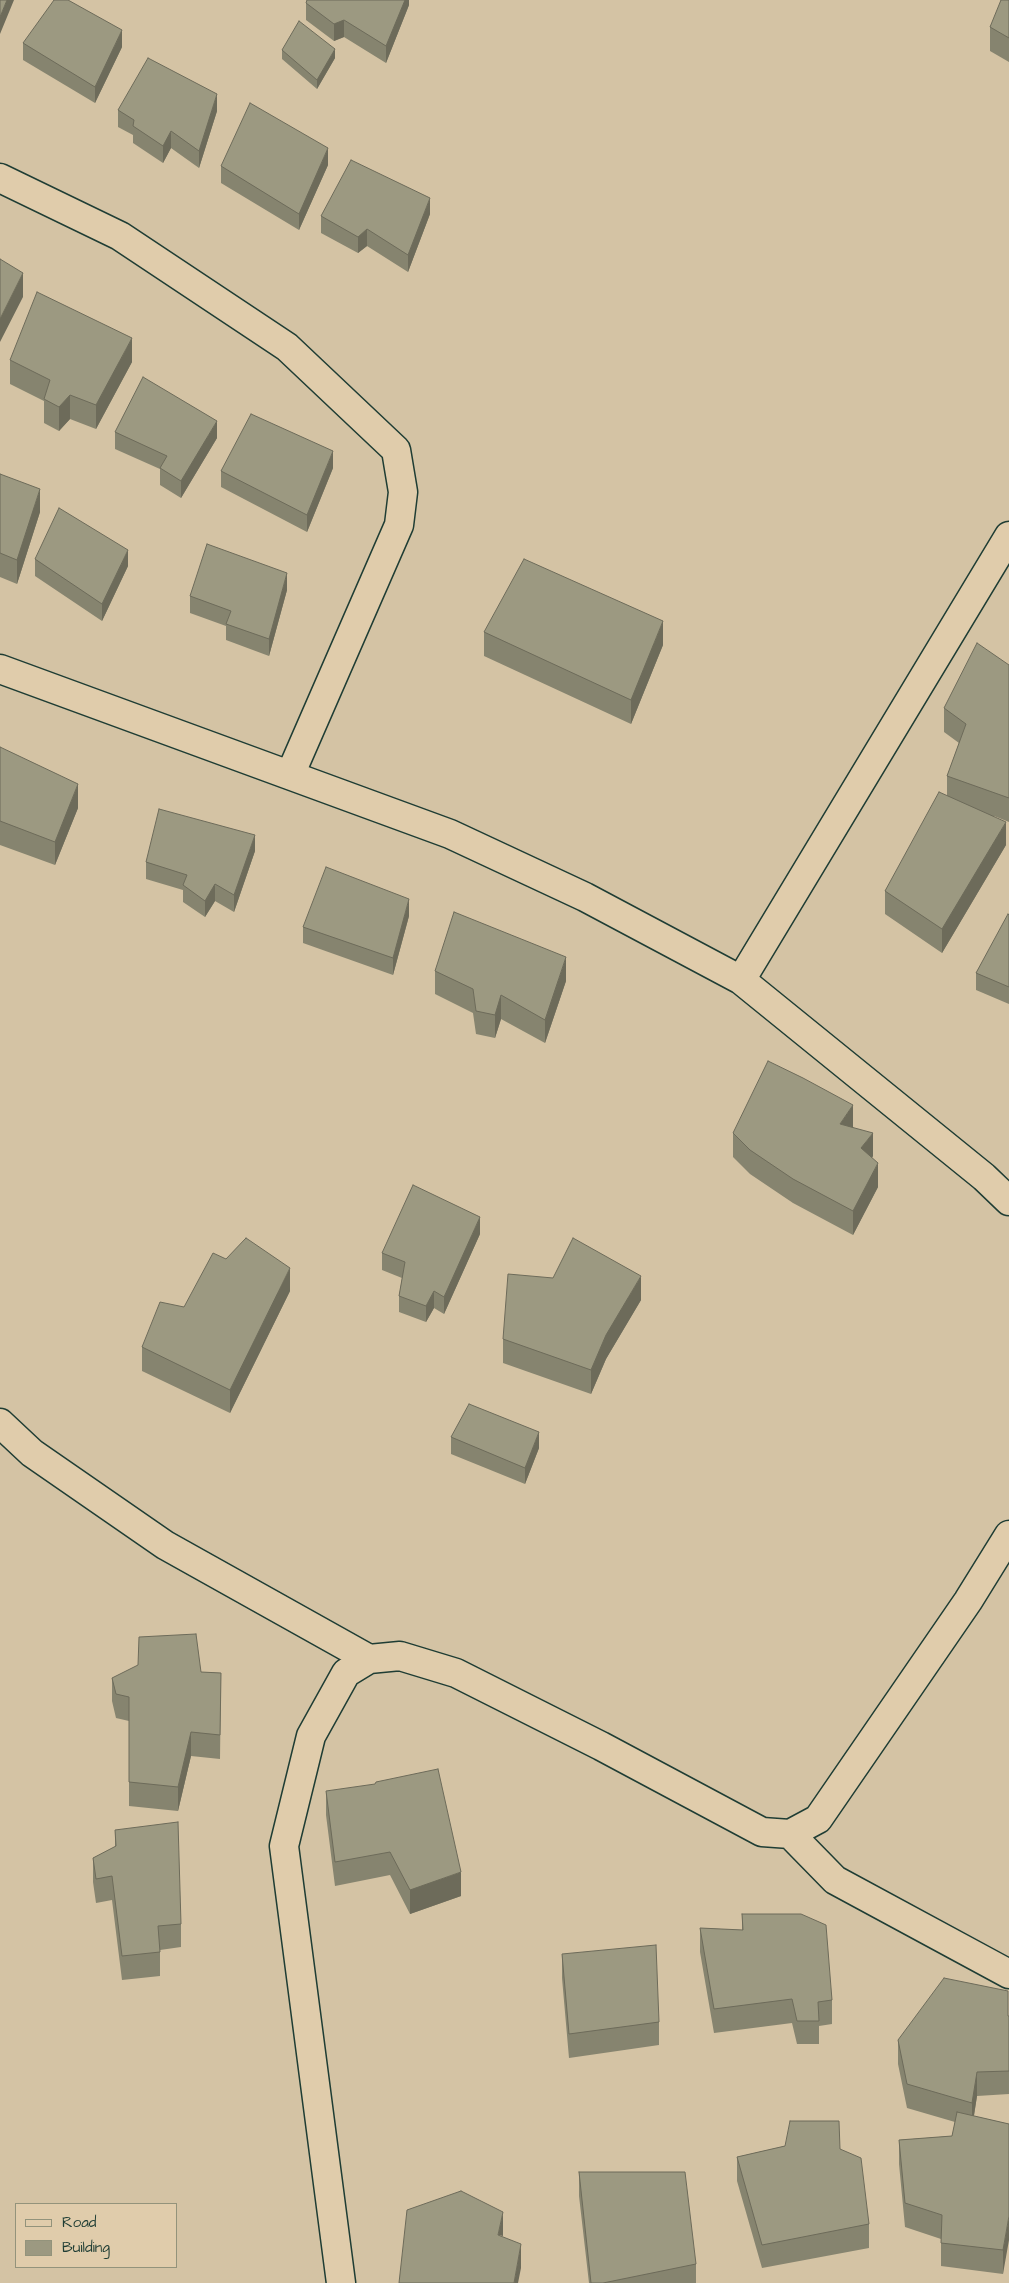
<!DOCTYPE html>
<style>
body{margin:0}
#map{position:relative;width:1009px;height:2283px;overflow:hidden;background:#d4c3a4;font-family:"Architects Daughter",sans-serif}
canvas{display:block}
.legend{position:absolute;left:15px;top:2203px;width:162px;height:65px;box-sizing:border-box;background:#e0ccab;border:1px solid #93937b;margin:0;padding:6px 9px;list-style:none;font-size:15px;color:#1f3d34}
.legend li{display:flex;align-items:center;gap:10px;height:25px}
.legend b{width:25px;border:1px solid #93937b}
</style>
<div id="map">
<canvas width="1009" height="2283"></canvas>
<ul class="legend">
<li><b style="height:6px;background:#e0ccab"></b>Road</li>
<li><b style="height:14px;background:#9c9981"></b>Building</li>
</ul>
</div>
<script>
const ctx = document.querySelector('canvas').getContext('2d');
ctx.lineJoin = 'round';
function poly(rows) {
  const path = new Path2D();
  for (const r of rows) {
    path.moveTo(r[0], r[1]);
    for (let i = 2; i < r.length; i += 2) path.lineTo(r[i], r[i + 1]);
  }
  return path;
}
function stroke(path, color, width, dash) {
  ctx.strokeStyle = color;
  ctx.lineWidth = width;
  ctx.lineCap = dash ? 'butt' : 'round';
  ctx.setLineDash(dash || []);
  ctx.stroke(path);
}
function fillPath(path, color) {
  ctx.fillStyle = color;
  ctx.fill(path, 'evenodd');
}
const minor = poly([
 [0,178,120,236,287,347,396,450,403,492,399,525,290,775],
 [0,669,450,834,585,897,741,980,984,1177,1009,1201],
 [741,980,1009,536],
 [0,1423,32,1453,165,1545,369,1659],
 [790,1834,835,1880,1009,1974],
 [341,2283,284,1846,311,1736,346,1673,369,1659,400,1656,456,1673,601,1746,762,1832,790,1834,818,1819,968,1601,1009,1535]
]);
stroke(minor, '#1f3d34', 31);
stroke(minor, '#e0ccab', 28);
fillPath(poly([
 [409,0,409,5,386,63,344,37,334,41,306,20,306,3],
 [1009,0,1009,62,990,51,990,27],
 [23,43,122,47,95,103,23,60],
 [282,50,335,58,317,89,282,59],
 [118,110,217,111,199,168,171,148,163,163,133,143,133,135,118,127],
 [328,165,299,230,221,183,221,166],
 [430,214,408,272,367,246,358,253,321,233,321,216],
 [10,360,132,362,96,429,70,419,59,431,44,423,44,401,10,384],
 [115,432,217,438,181,498,160,485,160,469,115,449],
 [333,468,307,532,221,487,221,471],
 [0,474,40,512,17,584,0,577],
 [35,559,128,566,102,621,35,576],
 [287,590,269,656,226,640,226,626,190,613,190,596],
 [484,632,663,645,631,724,484,656],
 [1009,665,1009,822,994,816,1006,845,942,953,885,914,885,891,947,796,947,776,959,743,944,732,944,708],
 [0,747,78,808,55,865,0,845],
 [255,851,234,912,215,901,205,917,183,902,183,890,146,879,146,862],
 [1009,915,1009,1004,976,990,976,973],
 [409,916,393,975,303,943,303,927],
 [435,971,566,981,545,1043,501,1019,495,1038,476,1034,473,1013,435,994],
 [853,1127,873,1156,872,1158,878,1187,853,1235,793,1203,750,1174,733,1157,733,1133],
 [480,1234,444,1314,434,1308,426,1322,399,1312,399,1296,402,1278,382,1270,382,1253],
 [553,1278,641,1300,606,1359,591,1394,503,1363,503,1339],
 [290,1291,230,1413,142,1371,142,1347,184,1307],
 [451,1437,539,1448,525,1484,451,1454],
 [201,1672,221,1673,220,1759,191,1756,178,1811,129,1806,129,1721,116,1718,112,1701,112,1678],
 [326,1791,461,1896,410,1914,390,1875,335,1886,326,1815],
 [115,1830,181,1924,181,1947,160,1950,160,1976,122,1980,112,1900,96,1903,93,1882,93,1858,115,1847],
 [742,1914,832,2000,832,2024,819,2026,819,2044,797,2044,792,2023,714,2033,700,1952,700,1928,742,1930],
 [562,1954,659,2022,659,2045,569,2058,562,1978],
 [1008,2016,1009,2016,1009,2094,977,2096,974,2116,1009,2124,1003,2274,941,2266,941,2239,905,2227,899,2164,899,2140,952,2136,955,2122,907,2108,898,2064,898,2040],
 [785,2146,840,2149,869,2224,869,2248,762,2268,737,2181,737,2157],
 [579,2172,696,2264,696,2283,589,2283,579,2196]
]), '#86846f');
fillPath(poly([
 [7,0,14,0,0,34,0,17],
 [405,0,409,0,409,5,386,63,386,46],
 [344,20,344,37,334,41,334,24],
 [122,30,122,47,95,103,95,87],
 [335,49,335,58,317,89,317,80],
 [217,94,217,111,199,168,199,151],
 [171,131,171,148,163,163,163,146],
 [328,148,328,165,299,230,299,214],
 [430,198,430,214,408,272,408,255],
 [367,229,367,246,358,253,358,237],
 [23,273,23,297,0,342,0,319],
 [132,338,132,362,96,429,96,405],
 [70,395,70,419,59,431,59,407],
 [217,421,217,438,181,498,181,481],
 [333,451,333,468,307,532,307,515],
 [40,489,40,512,17,584,17,560],
 [128,550,128,566,102,621,102,604],
 [287,573,287,590,269,656,269,639],
 [663,621,663,645,631,724,631,700],
 [78,784,78,808,55,865,55,842],
 [1006,822,1006,845,942,953,942,929],
 [255,835,255,851,234,912,234,895],
 [215,884,215,901,205,917,205,901],
 [409,899,409,916,393,975,393,958],
 [566,957,566,981,545,1043,545,1020],
 [501,995,501,1019,495,1038,495,1015],
 [853,1105,853,1129,840,1124],
 [873,1133,873,1156,861,1172,861,1148],
 [878,1163,878,1187,853,1235,853,1211],
 [480,1217,480,1234,444,1314,444,1297],
 [290,1268,290,1291,230,1413,230,1390],
 [641,1276,641,1300,606,1359,591,1394,591,1370,606,1335],
 [434,1291,434,1308,426,1322,426,1306],
 [539,1432,539,1448,525,1484,525,1468],
 [191,1732,191,1756,178,1811,178,1787],
 [461,1872,461,1896,410,1914,410,1890],
 [977,2072,977,2096,972,2127,972,2103],
 [503,2212,503,2236,498,2235],
 [1009,2216,1009,2240,1003,2274,1003,2250],
 [521,2244,521,2268,518,2283,514,2283]
]), '#6d6b5a');
const building = poly([
 [0,0,7,0,0,17,0,0],
 [54,0,68,0,122,30,95,87,23,43,54,0],
 [307,0,405,0,386,46,344,20,334,24,306,3,307,0],
 [1001,0,1009,0,1009,38,990,27,1001,0],
 [299,21,335,49,317,80,282,50,299,21],
 [148,58,217,94,199,151,171,131,163,146,133,126,134,120,118,110,148,58],
 [250,103,328,148,299,214,221,166,250,103],
 [351,160,430,198,408,255,367,229,358,237,321,216,351,160],
 [0,259,23,273,0,319,0,259],
 [37,292,132,338,96,405,70,395,59,407,44,399,50,380,10,360,37,292],
 [143,377,217,421,181,481,160,468,167,456,115,432,143,377],
 [251,414,333,451,307,515,221,471,251,414],
 [0,474,40,489,17,560,0,553,0,474],
 [59,508,128,550,102,604,35,559,59,508],
 [207,544,287,573,269,639,226,624,231,611,190,596,207,544],
 [524,559,663,621,631,700,484,632,524,559],
 [977,643,1009,665,1009,798,947,776,966,724,944,708,977,643],
 [0,747,78,784,55,842,0,821,0,747],
 [939,792,1006,822,942,929,885,891,939,792],
 [159,809,255,835,234,895,215,884,205,901,183,885,187,875,146,862,159,809],
 [326,867,409,899,393,958,303,927,326,867],
 [454,912,566,957,545,1020,501,995,495,1015,476,1011,473,989,435,971,454,912],
 [1008,914,1009,915,1009,987,976,973,1008,914],
 [768,1061,803,1078,853,1105,840,1124,873,1133,861,1148,878,1163,853,1211,793,1179,750,1150,733,1133,768,1061],
 [413,1185,480,1217,444,1297,434,1291,426,1306,399,1296,405,1262,382,1253,413,1185],
 [246,1238,290,1268,230,1390,142,1347,160,1302,184,1307,213,1253,226,1259,246,1238],
 [573,1238,641,1276,606,1335,591,1370,503,1339,508,1274,553,1278,573,1238],
 [469,1404,539,1432,525,1468,451,1437,469,1404],
 [196,1634,201,1672,221,1673,220,1735,191,1732,178,1787,129,1782,129,1697,116,1694,112,1678,138,1665,139,1637,196,1634],
 [438,1769,461,1872,410,1890,390,1852,335,1862,326,1791,375,1784,376,1782,438,1769],
 [178,1822,181,1924,158,1926,160,1952,122,1956,112,1876,96,1879,93,1858,116,1846,115,1830,178,1822],
 [742,1914,801,1914,826,1925,832,2000,818,2002,819,2021,797,2021,792,1999,714,2009,700,1928,743,1930,742,1914],
 [656,1945,659,2022,569,2034,562,1954,656,1945],
 [944,1978,1008,1991,1008,2016,1009,2016,1009,2071,977,2072,972,2103,907,2084,898,2040,944,1978],
 [957,2112,1009,2124,1009,2216,1003,2250,941,2243,942,2215,905,2203,899,2140,952,2136,957,2112],
 [790,2121,839,2121,840,2149,861,2158,869,2224,762,2245,737,2157,785,2146,790,2121],
 [579,2172,685,2172,696,2264,603,2283,591,2283,579,2172],
 [461,2191,503,2212,498,2235,521,2244,514,2283,399,2283,407,2210,461,2191]
]);
fillPath(building, '#9c9981');
stroke(building, '#6d6b5a', 1);
</script>
